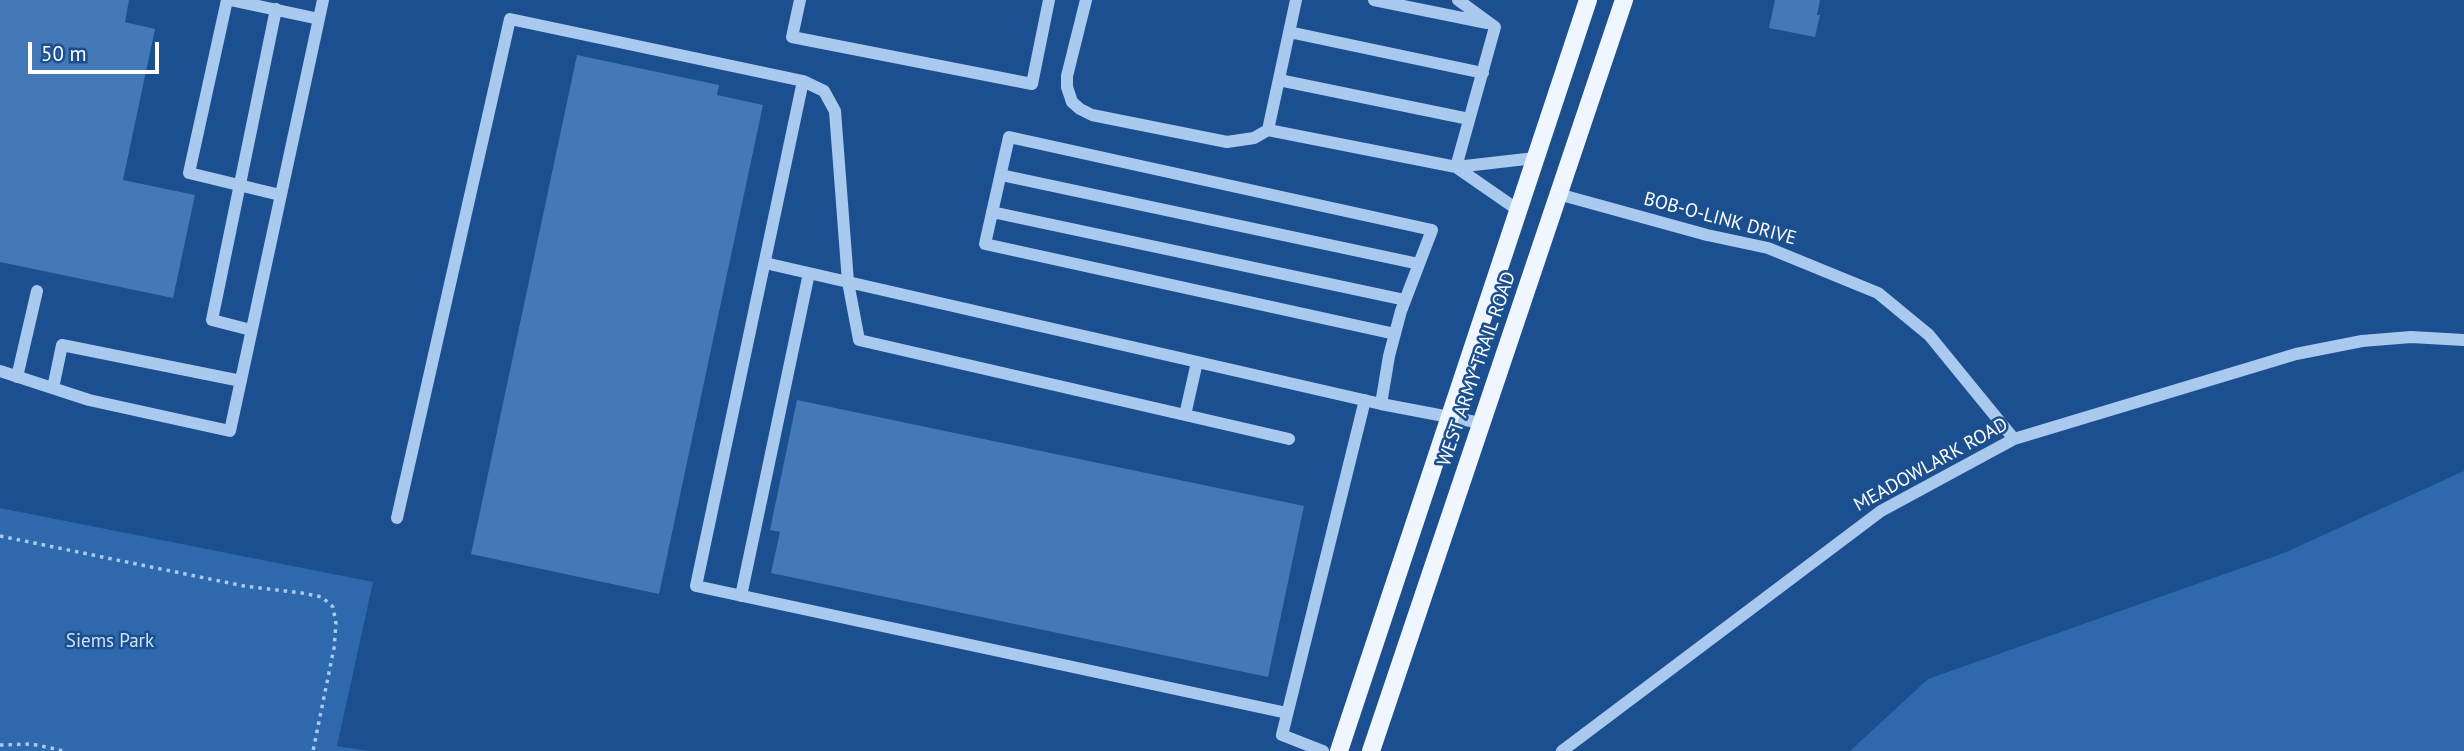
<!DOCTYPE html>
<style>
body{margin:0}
#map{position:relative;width:2464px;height:751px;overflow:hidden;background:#1b4f8f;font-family:"PT Sans",sans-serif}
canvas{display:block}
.scale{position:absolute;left:28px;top:42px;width:131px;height:32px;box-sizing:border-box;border:4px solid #fff;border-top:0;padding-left:9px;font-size:21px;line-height:24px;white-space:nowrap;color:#fff;-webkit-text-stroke:5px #1b4f8f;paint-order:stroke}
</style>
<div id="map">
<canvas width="2464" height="751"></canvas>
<div class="scale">50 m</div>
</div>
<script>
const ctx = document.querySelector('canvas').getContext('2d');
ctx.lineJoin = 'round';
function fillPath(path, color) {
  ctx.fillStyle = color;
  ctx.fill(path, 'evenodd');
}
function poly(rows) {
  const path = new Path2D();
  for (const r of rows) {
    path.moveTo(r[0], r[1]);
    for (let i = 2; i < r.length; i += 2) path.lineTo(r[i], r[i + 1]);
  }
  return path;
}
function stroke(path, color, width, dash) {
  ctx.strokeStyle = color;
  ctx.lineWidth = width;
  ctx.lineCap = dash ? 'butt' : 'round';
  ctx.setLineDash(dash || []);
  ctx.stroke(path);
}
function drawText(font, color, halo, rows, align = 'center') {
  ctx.font = font + ' "PT Sans",sans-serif';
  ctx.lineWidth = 5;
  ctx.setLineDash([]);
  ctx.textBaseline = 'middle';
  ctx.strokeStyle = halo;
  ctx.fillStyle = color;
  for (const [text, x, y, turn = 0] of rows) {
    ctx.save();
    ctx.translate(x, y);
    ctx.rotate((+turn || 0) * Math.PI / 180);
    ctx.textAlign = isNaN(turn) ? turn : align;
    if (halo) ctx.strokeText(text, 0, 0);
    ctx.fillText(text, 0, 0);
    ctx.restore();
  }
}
fillPath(poly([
 [2464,471,2464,751,1850,751,1928,679,2284,553],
 [0,508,373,582,337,746,368,751,0,751]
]), '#2e69ad');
fillPath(poly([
 [0,0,129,0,125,22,155,29,123,180,195,195,173,298,0,262],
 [1775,0,1820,0,1817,15,1820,15,1815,37,1769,28],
 [577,55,719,85,717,95,763,105,659,594,471,554],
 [797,400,1304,506,1268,677,771,573,780,532,770,530]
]), '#4478b7');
stroke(poly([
 [0,536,244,586,302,593,322,597,333,607,336,624,334,648,313,751],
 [0,745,32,744,64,751]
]), '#a9c9ee', 3.5, [3.5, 5]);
stroke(poly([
 [227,0,189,173,280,195],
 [230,0,319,19],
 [800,0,792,37,1032,84,1049,0],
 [1086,0,1067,76,1067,87,1072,102,1080,109,1092,115,1227,142,1254,138,1268,130],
 [1296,0,1268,130,1456,167,1535,158],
 [1374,0,1487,23],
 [1289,32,1483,73],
 [1279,80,1469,119],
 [1456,167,1495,27,1458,0],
 [1456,167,1518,210],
 [1001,175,1419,264],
 [1558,194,1707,235,1768,248,1878,293,1929,335,2014,439],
 [992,212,1405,300],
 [765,263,1381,404,1481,423],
 [251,330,212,320,276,9],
 [1197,362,1185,415,859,340,848,282,835,111,824,91,803,81,696,586,1287,713],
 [0,371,89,400,230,431,323,0],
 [17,377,37,291],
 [53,388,62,345,241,381],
 [1381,404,1389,356,1401,311,1432,230,1009,137,985,244,1395,334],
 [1185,415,1289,439],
 [397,518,510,19,803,81],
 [741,596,809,273],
 [1323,751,1282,735,1365,400],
 [1562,751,1881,511,2014,439,2296,354,2362,341,2411,337,2464,340]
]), '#a9c9ee', 12);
stroke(poly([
 [1339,751,1588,0],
 [1371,751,1624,0]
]), '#f0f6ff', 18);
drawText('19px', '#fff', '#1b4f8f', [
 ["BOB-O-LINK DRIVE",1720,219,15],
 ["WEST ARMY TRAIL ROAD",1477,369,-71],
 ["MEADOWLARK ROAD",1931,465,-29]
]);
drawText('19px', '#cfe3fa', '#1b4f8f', [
 ["Siems Park",110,642]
]);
</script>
